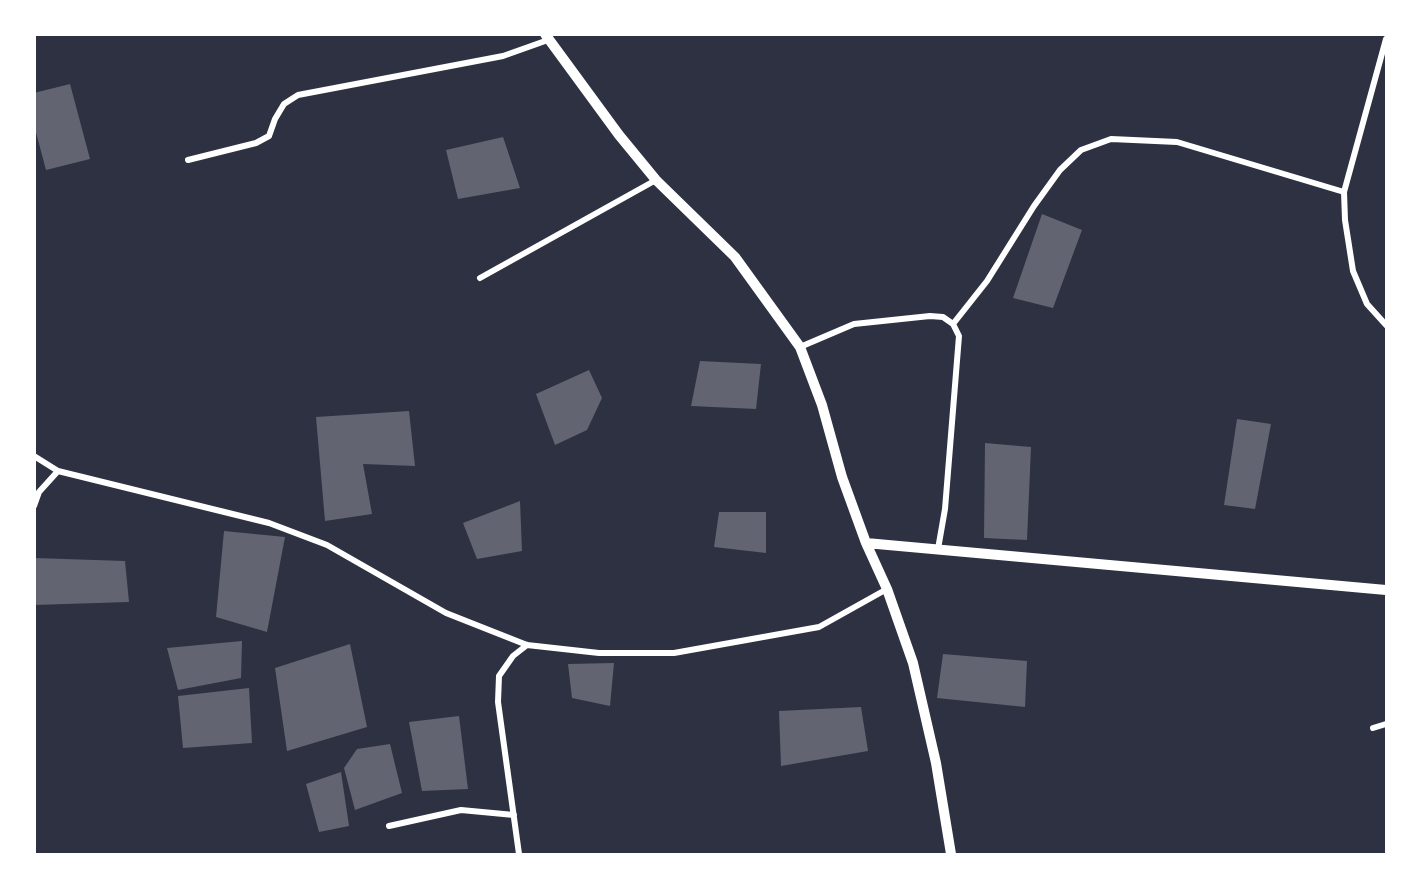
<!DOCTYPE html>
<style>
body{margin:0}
#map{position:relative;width:1421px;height:889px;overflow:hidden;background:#2d3142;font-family:"Fira Sans Condensed",sans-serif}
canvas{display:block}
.frame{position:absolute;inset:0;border:36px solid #fff;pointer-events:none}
</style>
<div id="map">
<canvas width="1421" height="889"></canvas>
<div class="frame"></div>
</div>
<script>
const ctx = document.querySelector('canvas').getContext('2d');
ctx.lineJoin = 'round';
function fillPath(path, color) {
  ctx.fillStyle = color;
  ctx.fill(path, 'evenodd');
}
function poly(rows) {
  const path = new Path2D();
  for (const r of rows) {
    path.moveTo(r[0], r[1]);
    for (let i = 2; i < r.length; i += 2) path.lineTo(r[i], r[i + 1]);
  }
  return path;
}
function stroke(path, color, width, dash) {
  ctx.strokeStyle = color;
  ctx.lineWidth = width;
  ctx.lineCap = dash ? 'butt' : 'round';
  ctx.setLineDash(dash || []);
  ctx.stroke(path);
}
fillPath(poly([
 [70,84,90,159,46,170,34,125,34,93],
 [503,137,520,188,458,199,446,150],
 [1042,214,1082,230,1053,308,1013,298],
 [700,361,761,364,756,409,691,406],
 [589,370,602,398,587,430,555,445,536,394],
 [409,411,415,466,363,464,372,514,325,521,316,417],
 [1237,419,1271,424,1255,509,1224,505],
 [985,443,1031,447,1027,540,984,538],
 [520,501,522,551,477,559,463,523],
 [719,512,766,512,766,553,714,547],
 [224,531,285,537,267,632,216,617],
 [34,558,125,561,129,602,34,605],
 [242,641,241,678,178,690,167,648],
 [350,644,367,727,287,751,275,668],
 [943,654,1027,661,1025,707,937,698],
 [614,663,610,706,572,698,568,664],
 [249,688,252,743,183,748,178,696],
 [861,707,868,751,781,766,779,711],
 [459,716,468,789,422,791,409,722],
 [390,744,402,793,355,810,344,768,357,749],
 [341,772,349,826,319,832,306,784]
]), '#626471');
stroke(poly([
 [1386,39,1344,192,1345,220,1353,271,1367,304,1386,325],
 [188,160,256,143,269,136,275,119,284,104,298,95,503,56,548,40],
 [480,278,656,180],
 [953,324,987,281,1034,206,1060,170,1081,150,1111,139,1177,142,1344,192],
 [800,347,854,324,930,316,943,317,953,324,959,336,945,509,938,549],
 [34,456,58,471,269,523,327,545,446,613,527,645,599,653,674,653,819,627,887,589],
 [34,506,39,492,58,471],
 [1373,728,1386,724],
 [389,826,461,810,514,815],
 [519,854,498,702,499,676,513,656,527,645]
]), '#fff', 6);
stroke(poly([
 [545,34,619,135,656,180,735,257,800,347,822,405,842,477,866,543,887,589,913,663,936,763,951,854],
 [866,543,1386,590]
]), '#fff', 10);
</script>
